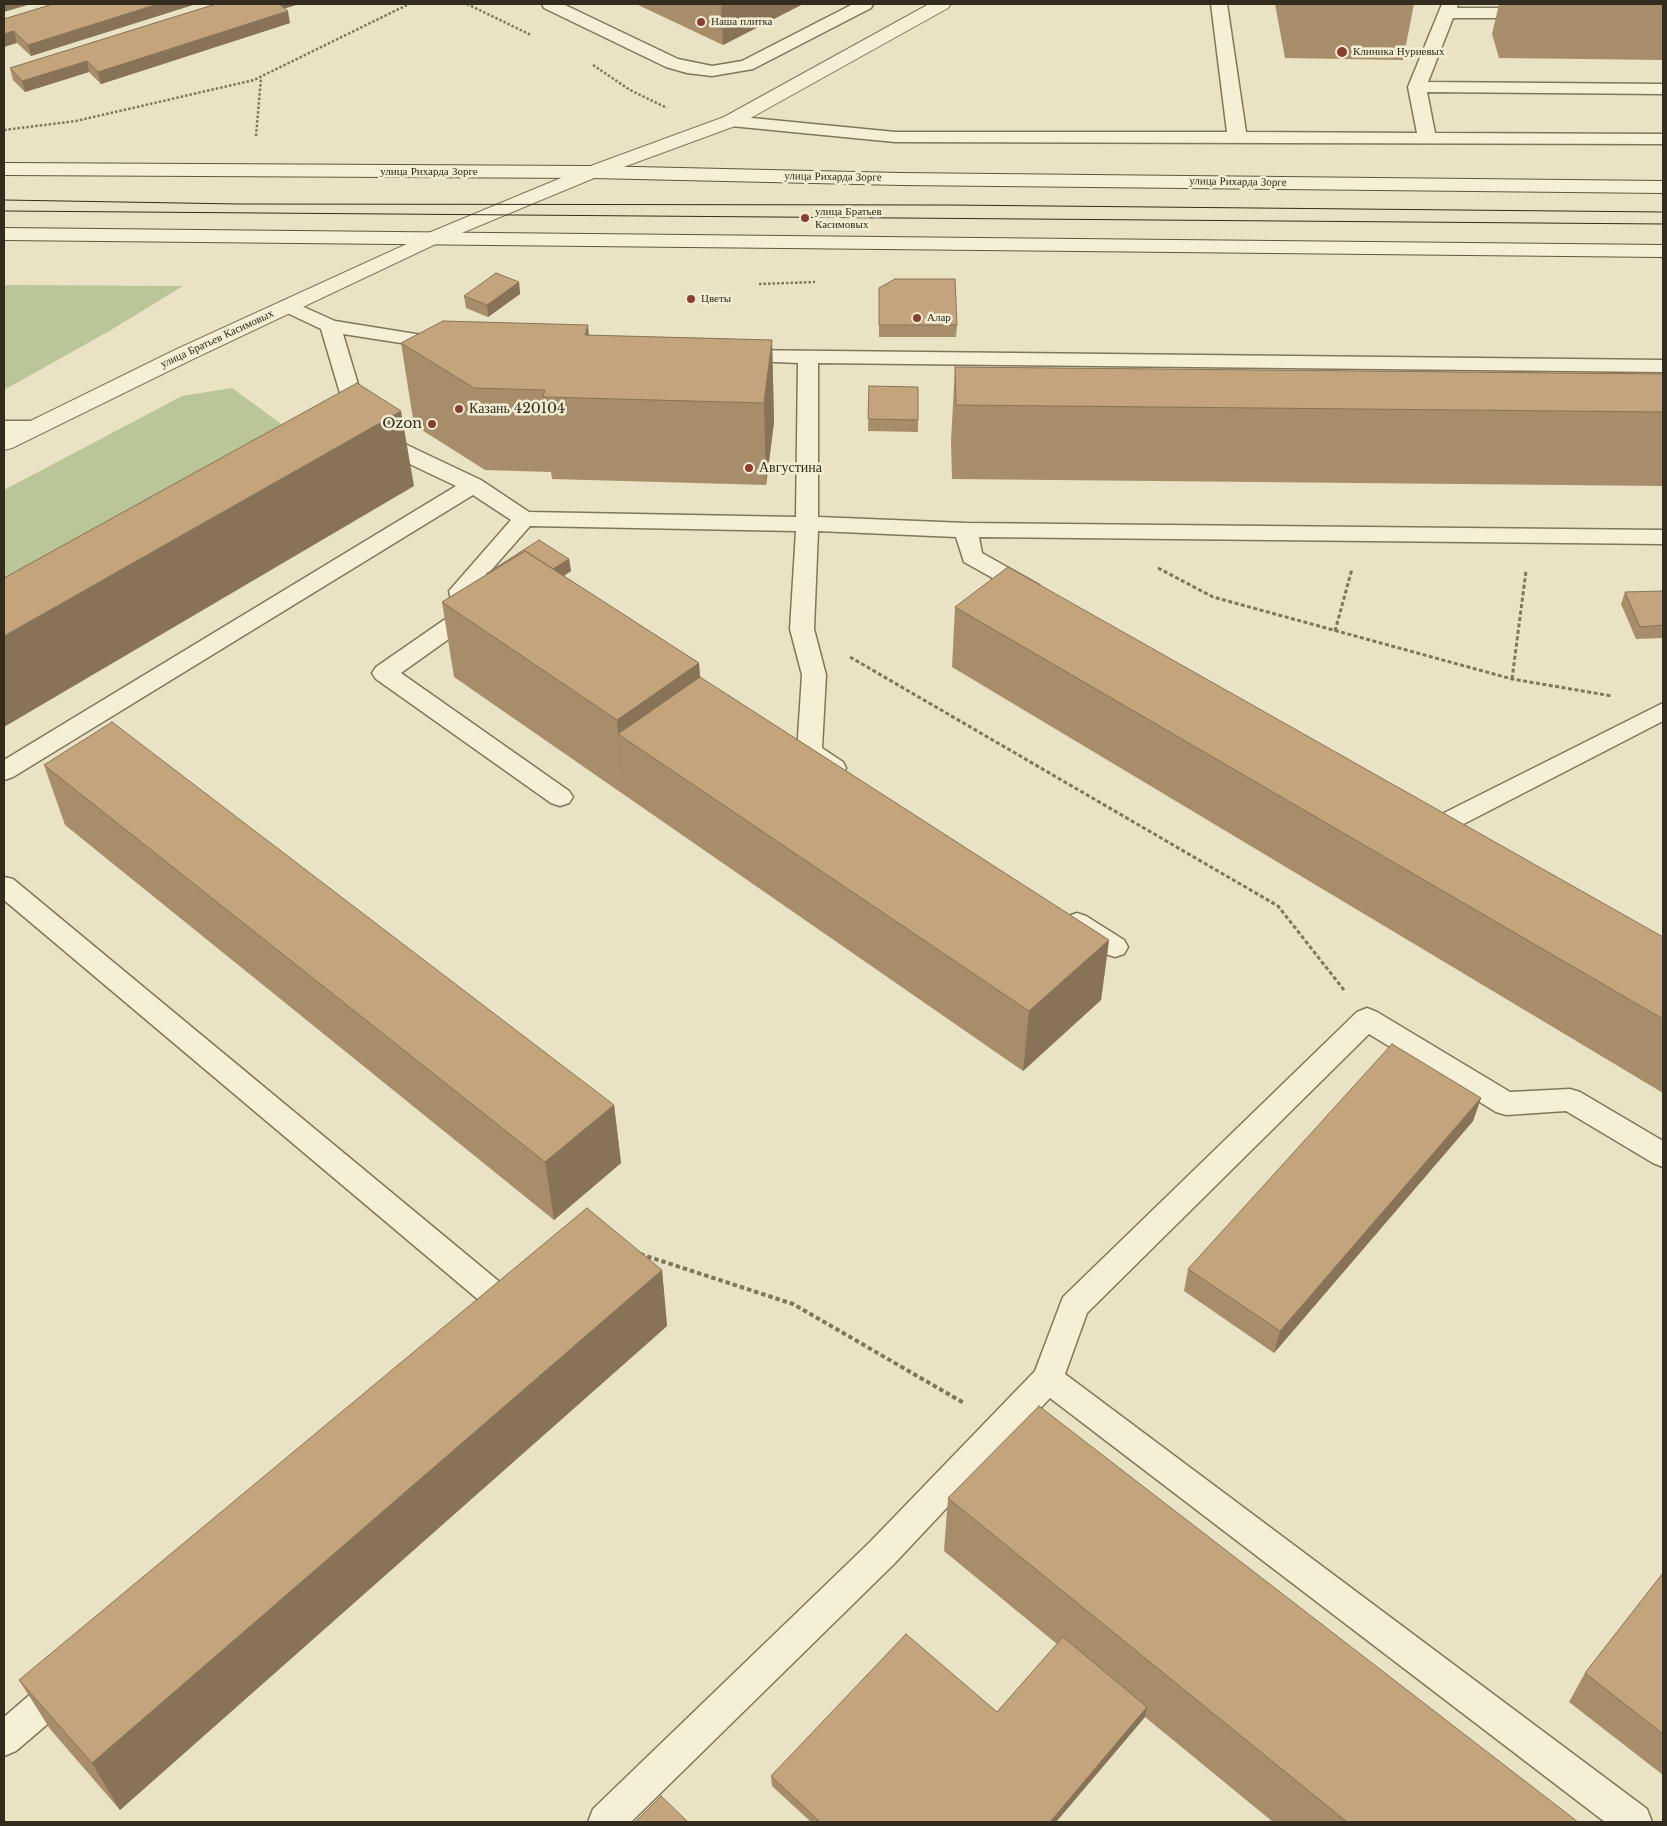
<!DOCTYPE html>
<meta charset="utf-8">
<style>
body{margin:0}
#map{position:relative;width:1667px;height:1826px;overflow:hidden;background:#e9e3c3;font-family:"Libre Baskerville",serif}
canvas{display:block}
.frame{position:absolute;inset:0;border:5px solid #332b1e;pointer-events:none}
</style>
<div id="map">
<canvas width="1667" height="1826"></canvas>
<div class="frame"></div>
</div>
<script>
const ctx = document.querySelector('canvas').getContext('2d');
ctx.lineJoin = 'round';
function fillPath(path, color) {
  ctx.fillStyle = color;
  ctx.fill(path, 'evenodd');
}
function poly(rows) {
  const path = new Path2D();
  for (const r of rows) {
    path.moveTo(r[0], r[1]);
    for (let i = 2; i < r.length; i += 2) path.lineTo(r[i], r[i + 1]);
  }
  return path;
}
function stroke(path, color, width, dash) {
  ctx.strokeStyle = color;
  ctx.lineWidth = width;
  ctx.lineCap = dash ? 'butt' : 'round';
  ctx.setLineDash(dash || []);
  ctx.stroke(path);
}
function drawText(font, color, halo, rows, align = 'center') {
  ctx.font = font + ' "Libre Baskerville",serif';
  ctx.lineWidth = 5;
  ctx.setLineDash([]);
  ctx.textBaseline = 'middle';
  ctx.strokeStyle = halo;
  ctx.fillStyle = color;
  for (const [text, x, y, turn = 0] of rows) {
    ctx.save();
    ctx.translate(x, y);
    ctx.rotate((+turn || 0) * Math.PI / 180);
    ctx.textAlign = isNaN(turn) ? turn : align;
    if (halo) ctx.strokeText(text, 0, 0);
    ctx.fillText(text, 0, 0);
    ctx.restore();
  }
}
fillPath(poly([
 [4,285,183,286,111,330,4,390],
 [232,388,307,443,4,616,4,490,182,396]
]), '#bac698');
const service = poly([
 [542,4,563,4,678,59,712,66,742,61,853,4,873,4,871,8,753,69,712,76,687,73,666,67,544,8,542,4],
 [1211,4,1227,4,1246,132,1417,133,1408,87,1442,4,1458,4,1457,8,1532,8,1538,9,1541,13,1538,17,1532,18,1453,18,1428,82,1663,84,1663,94,1427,92,1435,133,1663,134,1663,144,895,142,731,126,725,125,722,121,725,117,731,116,895,132,1227,132,1211,4],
 [288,300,335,321,453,340,456,344,453,348,446,350,343,334,371,428,481,480,529,512,796,517,798,363,730,360,727,356,730,352,737,350,1663,360,1663,372,818,363,818,517,966,523,1663,530,1663,544,979,537,982,553,1039,585,1042,590,1039,595,1031,597,1023,595,964,562,956,537,818,531,814,629,826,675,822,748,843,762,846,768,843,774,834,777,825,774,800,758,797,752,802,675,790,629,796,531,530,526,472,592,478,616,474,621,401,673,569,791,573,797,569,803,560,806,551,803,376,679,372,673,376,667,454,613,449,591,511,520,473,495,13,777,4,780,4,760,456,486,353,437,321,329,281,310,278,306,281,302,288,300],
 [4,421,33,421,41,422,44,427,41,432,33,433,4,433,4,421],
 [1663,703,1663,721,1452,830,1443,833,1434,830,1430,824,1434,818,1663,703],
 [4,877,13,879,519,1298,523,1307,519,1316,510,1323,499,1327,488,1323,484,1314,487,1307,4,900,4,877],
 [1077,913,1086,916,1124,940,1128,947,1124,954,1115,957,1106,954,1068,930,1064,923,1068,916,1077,913],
 [1367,1008,1377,1012,1510,1092,1570,1089,1580,1092,1663,1141,1663,1167,1653,1163,1566,1111,1506,1115,1496,1112,1369,1034,1087,1313,1065,1374,1647,1809,1652,1822,1605,1822,1050,1398,894,1564,631,1822,588,1822,593,1809,870,1542,1035,1371,1063,1297,1357,1012,1367,1008],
 [66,1669,78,1674,83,1686,78,1698,16,1751,4,1756,4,1717,54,1674,66,1669]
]);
const minor = poly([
 [433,232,440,234,443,238,440,242,193,359,12,448,4,450,4,434,177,349,433,232]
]);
const tertiary = poly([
 [929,4,951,4,948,8,738,125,599,176,440,242,433,244,426,242,423,238,426,234,585,168,724,117,929,4]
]);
const secondary = poly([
 [4,163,592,166,901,173,1663,181,1663,193,901,185,592,178,4,175,4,163],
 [4,228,1663,245,1663,257,4,240,4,228]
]);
stroke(service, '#81755c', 3);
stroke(minor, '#81755c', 2);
stroke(tertiary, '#81755c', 2);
stroke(secondary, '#63563f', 2);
stroke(poly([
 [467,4,531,35],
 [593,65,630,90,667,108],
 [4,130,76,121,254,80,409,4],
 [256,136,261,78],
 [759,284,815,282]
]), '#81755c', 2.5, [2.5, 2]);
stroke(poly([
 [1158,568,1213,597,1512,679,1612,696],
 [1335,631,1352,569],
 [850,657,1278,906,1344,990],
 [1512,679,1526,571]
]), '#81755c', 3, [4, 2.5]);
stroke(poly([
 [640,1254,793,1304,964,1403]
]), '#81755c', 4, [4.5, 3]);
fillPath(service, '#f5f0d5');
fillPath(minor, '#f5f0d5');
fillPath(tertiary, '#f5f0d5');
fillPath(secondary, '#f5f0d5');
stroke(poly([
 [4,200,239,204,949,205,1663,212],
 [4,211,1663,224]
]), '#332b1e', 1);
fillPath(poly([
 [53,4,196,4,31,56,17,43,4,19],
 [216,4,299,4,285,8,290,23,101,84,89,72,25,92,13,80,10,68],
 [636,4,803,4,723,45],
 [1275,4,1414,4,1403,60,1285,58],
 [1499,4,1663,4,1663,60,1499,58,1492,34],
 [519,282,520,294,488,317,466,308,464,296],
 [879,288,957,325,956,337,879,337],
 [589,335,772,340,774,422,766,485,552,479,551,472,485,470,414,425,401,343],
 [955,367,1663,374,1663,486,952,479,951,441],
 [869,386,918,420,918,432,868,431],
 [569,559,571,571,564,576,699,663,700,677,1109,940,1101,1000,1023,1071,454,677,442,602,486,575,486,574],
 [1625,592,1663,594,1663,638,1636,639,1621,604],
 [955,607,1663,937,1663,1093,952,667],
 [44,765,614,1105,621,1163,554,1220,65,825],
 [1481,1098,1473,1121,1274,1353,1184,1291,1188,1269],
 [662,1270,667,1326,120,1810,50,1729,19,1680],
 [948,1498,1578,1822,1273,1822,1145,1717,1056,1822,811,1822,772,1786,771,1776,997,1712,1057,1644,944,1551],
 [1663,1573,1663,1775,1569,1702,1585,1673]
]), '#a88d6b');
fillPath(poly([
 [4,4,31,4,4,12],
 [158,4,196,4,31,56,28,45],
 [275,4,299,4,277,11],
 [721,4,803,4,723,45],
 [288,11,290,23,101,84,98,72],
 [14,31,17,43,4,47,4,34],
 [87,61,89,72,25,92,22,81],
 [519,282,520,294,488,317,487,305],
 [588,325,594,398,585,335],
 [772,340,774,422,766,485,764,403],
 [401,411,414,486,4,727,4,636],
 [569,559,571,571,518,605,516,593],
 [699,663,704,738,618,734,624,795,617,720],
 [1109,940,1101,1000,1023,1071,1029,1011],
 [1481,1098,1473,1121,1274,1353,1280,1331],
 [614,1105,621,1163,554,1220,545,1162],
 [662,1270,667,1326,120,1810,92,1763],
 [1147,1707,1145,1717,1056,1822,1050,1822]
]), '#887357');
const building = poly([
 [53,4,158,4,28,45,14,31,4,34,4,19,53,4],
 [216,4,279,4,288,11,98,72,87,61,22,81,10,68,216,4],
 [496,273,519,282,487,305,464,296,496,273],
 [895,279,955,279,957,325,879,325,879,288,895,279],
 [443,321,588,325,585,335,772,340,764,403,543,397,545,390,474,388,401,343,443,321],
 [955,367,1663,374,1663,412,956,405,955,367],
 [357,383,401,411,4,636,4,578,357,383],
 [869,386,918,387,918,420,868,419,869,386],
 [539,540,569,559,553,569,525,551,487,574,486,574,539,540],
 [525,551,699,663,617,720,442,602,525,551],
 [1008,567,1663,937,1663,1019,955,607,1008,567],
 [1662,591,1663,594,1663,625,1640,627,1625,592,1662,591],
 [700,677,1109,940,1029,1011,618,734,700,677],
 [112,722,614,1105,545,1162,44,765,112,722],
 [1392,1044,1481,1098,1280,1331,1188,1269,1392,1044],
 [587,1208,662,1270,92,1763,19,1680,587,1208],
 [1039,1406,1578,1822,1347,1822,948,1498,1039,1406],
 [1663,1573,1663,1734,1585,1673,1663,1573],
 [906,1634,997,1712,1063,1637,1147,1707,1050,1822,820,1822,771,1776,906,1634],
 [661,1796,688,1822,635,1822,661,1796]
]);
fillPath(building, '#c3a47c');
stroke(building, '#887357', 1);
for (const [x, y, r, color] of [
 [701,22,5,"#8a3e32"],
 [1342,52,6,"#8a3e32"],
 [805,218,5,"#8a3e32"],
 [691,299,5,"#8a3e32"],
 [917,318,5,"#8a3e32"],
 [459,409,5,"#8a3e32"],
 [432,424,5,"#8a3e32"],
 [749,468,5,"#8a3e32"]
]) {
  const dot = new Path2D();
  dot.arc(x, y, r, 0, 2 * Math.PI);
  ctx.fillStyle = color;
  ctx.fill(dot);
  stroke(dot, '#f1edd2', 2);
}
drawText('11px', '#332b1e', '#f1edd2', [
 ["Наша плитка",711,22],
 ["Клиника Нуриевых",1353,52],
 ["улица Братьев",815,212],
 ["Касимовых",815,225],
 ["Цветы",701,299],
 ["Алар",927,318]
], 'left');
drawText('11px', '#332b1e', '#f1edd2', [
 ["улица Рихарда Зорге",429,172],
 ["улица Рихарда Зорге",833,177,1],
 ["улица Рихарда Зорге",1238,182,1],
 ["улица Братьев Касимовых",217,339,-25]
]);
drawText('14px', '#332b1e', '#f1edd2', [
 ["Казань 420104",469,409],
 ["Ozon",422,424,"right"],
 ["Августина",759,468]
], 'left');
</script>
